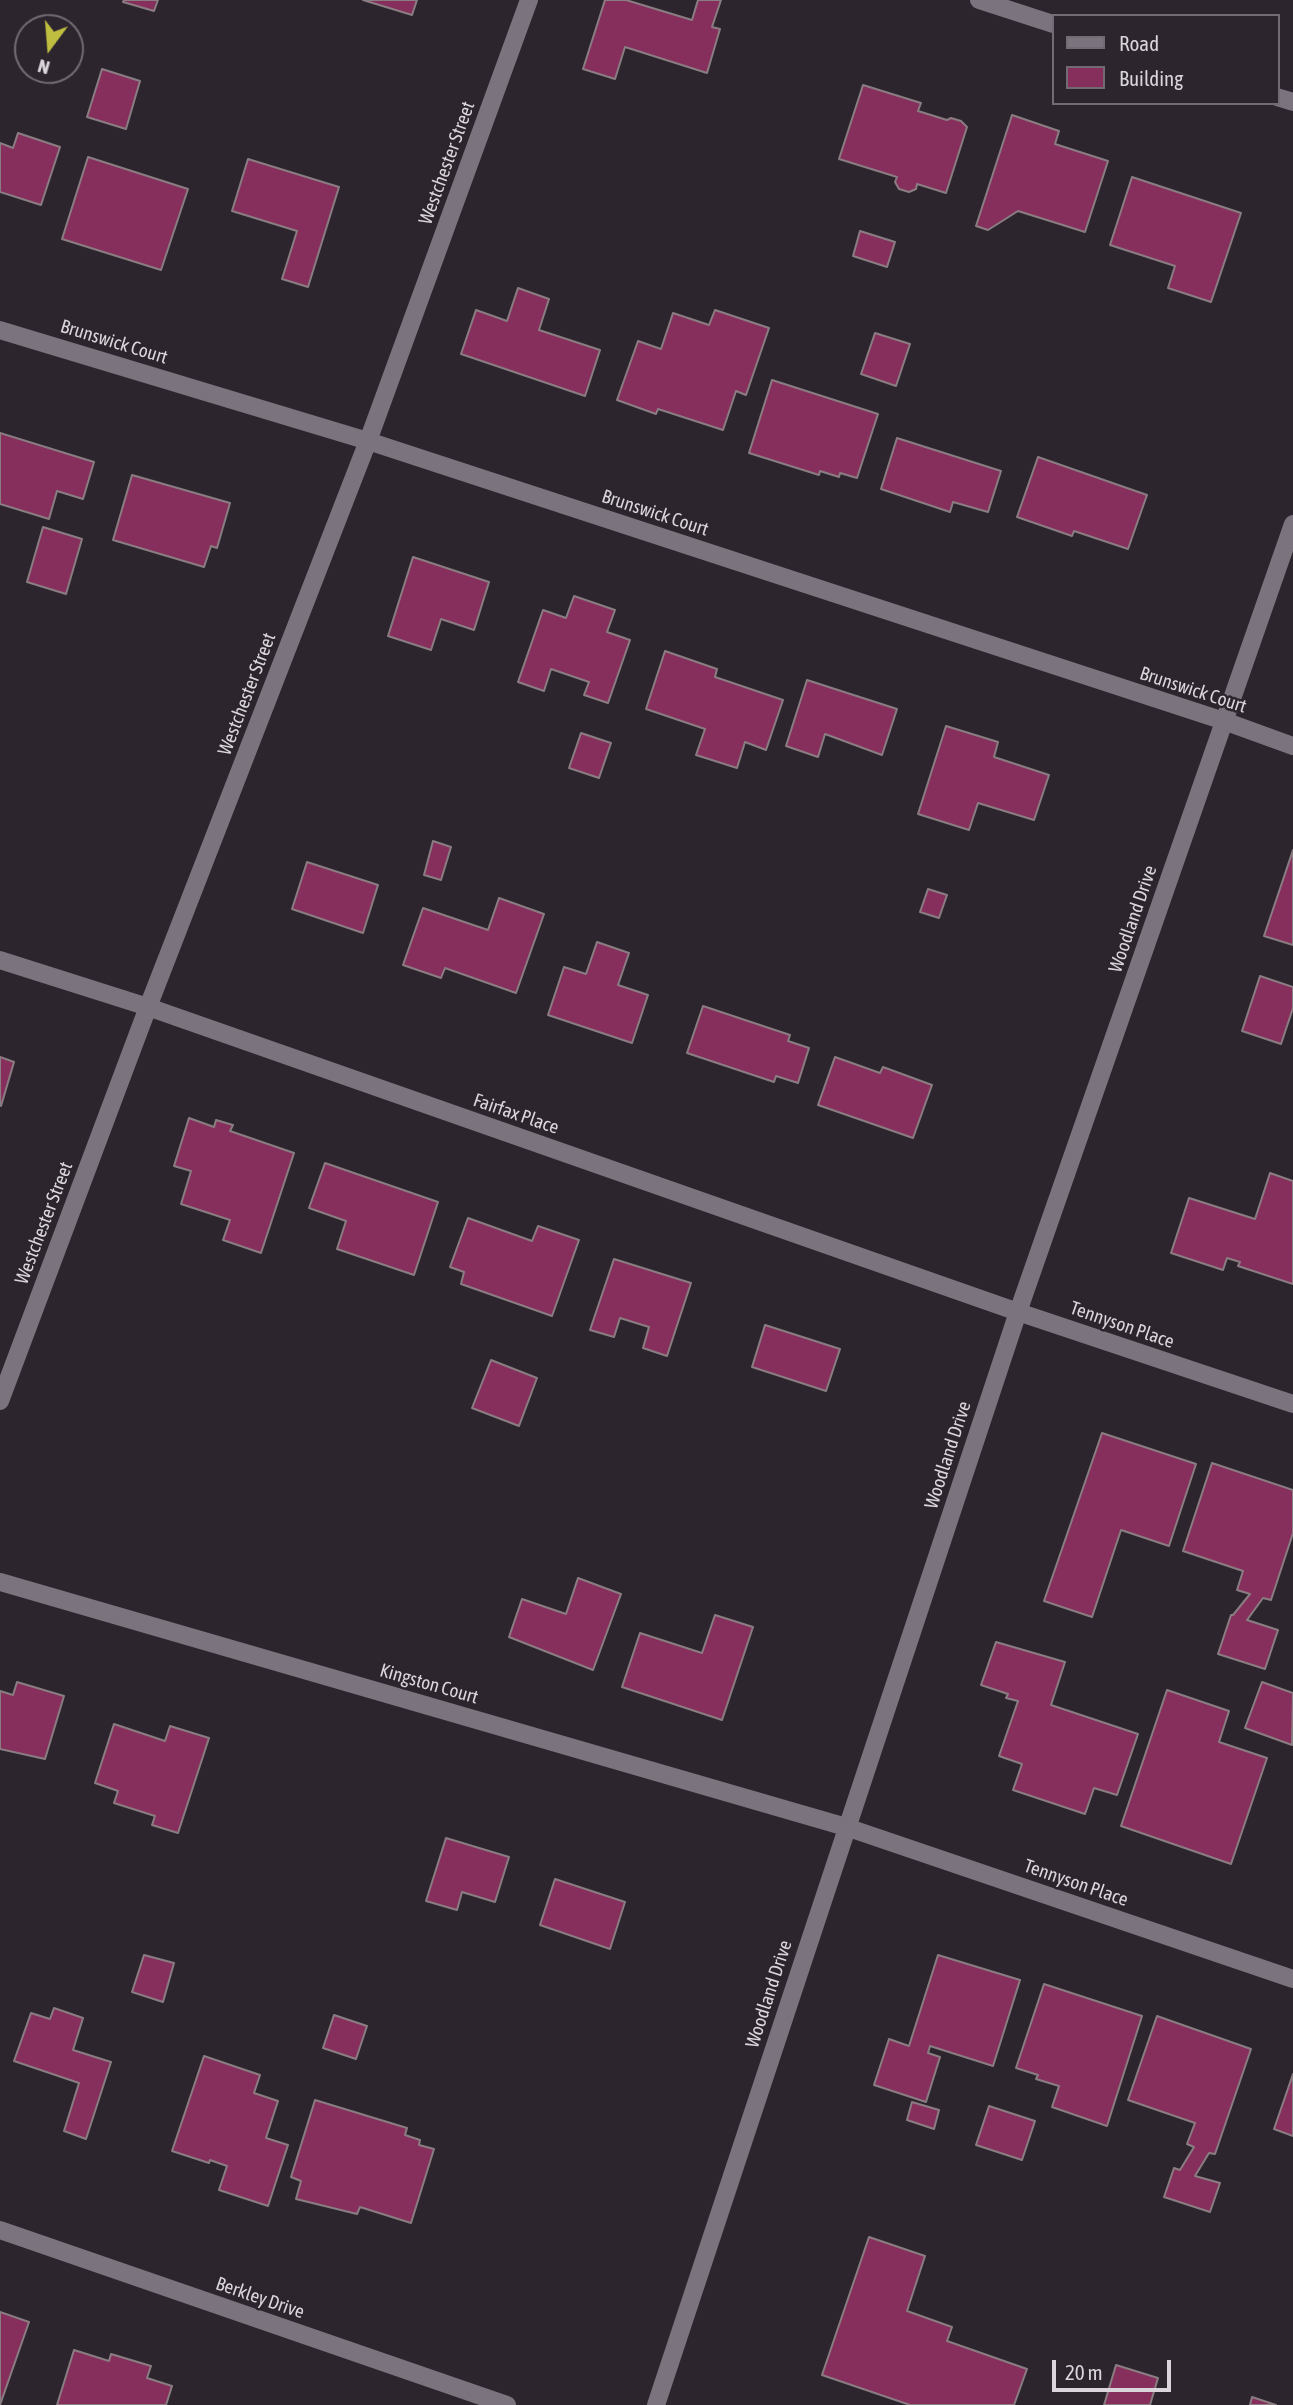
<!DOCTYPE html>
<style>
body{margin:0}
#map{position:relative;width:1293px;height:2405px;overflow:hidden;background:#2c252d;font-family:"Asap Condensed",sans-serif}
canvas{display:block}
.legend{position:absolute;left:1052px;top:14px;width:228px;height:91px;box-sizing:border-box;background:#2c252d;border:2px solid #726b73;margin:0;padding:9px 12px;list-style:none;font-size:21px;color:#dad5db}
.legend li{display:flex;align-items:center;gap:14px;height:35px}
.legend b{width:35px;border:2px solid #726b73}
.north{position:absolute;left:14px;top:14px;width:70px;height:70px;box-sizing:border-box;background:#2c252d;border:2px solid #726b73;border-radius:50%;rotate:196deg;font-size:19px;font-weight:700;line-height:28px;text-align:center;color:#dad5db}
.north::after{content:'';display:block;margin:auto;width:24px;height:32px;background:#bfbe41;clip-path:polygon(50% 0,100% 100%,50% 72%,0 100%)}
.scale{position:absolute;left:1052px;top:2360px;width:119px;height:32px;box-sizing:border-box;border:4px solid #dad5db;border-top:0;padding-left:9px;font-size:21px;line-height:24px;white-space:nowrap;color:#dad5db;-webkit-text-stroke:5px #2c252d;paint-order:stroke}
</style>
<div id="map">
<canvas width="1293" height="2405"></canvas>
<ul class="legend">
<li><b style="height:9px;background:#7b737d"></b>Road</li>
<li><b style="height:19px;background:#862f5c"></b>Building</li>
</ul>
<div class="north">N</div>
<div class="scale">20 m</div>
</div>
<script>
const ctx = document.querySelector('canvas').getContext('2d');
ctx.lineJoin = 'round';
function fillPath(path, color) {
  ctx.fillStyle = color;
  ctx.fill(path, 'evenodd');
}
function poly(rows) {
  const path = new Path2D();
  for (const r of rows) {
    path.moveTo(r[0], r[1]);
    for (let i = 2; i < r.length; i += 2) path.lineTo(r[i], r[i + 1]);
  }
  return path;
}
function stroke(path, color, width, dash) {
  ctx.strokeStyle = color;
  ctx.lineWidth = width;
  ctx.lineCap = dash ? 'butt' : 'round';
  ctx.setLineDash(dash || []);
  ctx.stroke(path);
}
function drawText(font, color, halo, rows, align = 'center') {
  ctx.font = font + ' "Asap Condensed",sans-serif';
  ctx.lineWidth = 5;
  ctx.setLineDash([]);
  ctx.textBaseline = 'middle';
  ctx.strokeStyle = halo;
  ctx.fillStyle = color;
  for (const [text, x, y, turn = 0] of rows) {
    ctx.save();
    ctx.translate(x, y);
    ctx.rotate((+turn || 0) * Math.PI / 180);
    ctx.textAlign = isNaN(turn) ? turn : align;
    if (halo) ctx.strokeText(text, 0, 0);
    ctx.fillText(text, 0, 0);
    ctx.restore();
  }
}
const building = poly([
 [124,0,158,0,154,11,123,2,124,0],
 [363,0,417,0,412,15,363,0],
 [605,0,626,0,692,20,698,0,721,0,712,27,720,29,707,73,625,47,615,79,583,69,605,0],
 [102,69,140,81,126,129,87,117,102,69],
 [863,85,921,103,918,111,947,120,951,118,961,121,967,127,946,193,917,184,916,189,909,192,899,189,895,182,897,177,839,159,863,85],
 [1012,115,1059,131,1055,144,1108,161,1085,232,1018,211,988,230,976,226,1012,115],
 [18,133,60,147,41,205,0,192,0,143,13,148,18,133],
 [88,157,188,189,161,270,62,239,88,157],
 [248,159,339,187,308,287,282,279,297,231,232,211,248,159],
 [1132,177,1241,213,1211,302,1168,288,1175,266,1110,245,1132,177],
 [860,231,895,242,887,267,853,256,860,231],
 [518,288,549,299,539,330,600,350,585,396,461,354,476,310,507,321,518,288],
 [715,310,769,328,746,395,736,391,723,430,658,409,656,414,617,400,638,341,661,349,673,313,709,325,715,310],
 [875,333,910,344,896,386,861,374,875,333],
 [772,380,878,414,857,478,840,473,839,477,820,471,819,475,749,453,772,380],
 [0,433,94,462,83,499,57,491,49,519,0,504,0,433],
 [897,438,1001,471,988,512,953,502,950,512,881,489,897,438],
 [1038,457,1147,495,1128,549,1074,531,1072,536,1017,517,1038,457],
 [132,475,230,503,217,548,211,546,204,567,113,540,132,475],
 [43,527,82,539,66,594,27,582,43,527],
 [413,557,489,582,474,630,441,619,431,650,388,636,413,557],
 [574,596,615,610,607,632,630,640,608,703,584,695,589,682,551,669,544,691,518,682,543,610,566,618,574,596],
 [665,651,717,669,715,677,783,700,766,750,745,742,737,768,696,755,705,729,646,709,665,651],
 [807,680,897,709,882,755,825,734,818,757,786,746,807,680],
 [946,726,998,742,994,757,1049,775,1034,820,978,803,969,830,918,814,946,726],
 [581,733,611,743,599,778,569,768,581,733],
 [433,841,451,847,441,880,424,875,433,841],
 [1293,850,1293,945,1264,936,1293,850],
 [307,862,378,885,363,933,292,909,307,862],
 [928,889,947,895,939,918,920,912,928,889],
 [499,898,544,914,516,993,445,968,441,978,403,965,423,908,488,930,499,898],
 [597,942,629,953,618,985,648,995,632,1043,548,1015,564,967,586,974,597,942],
 [1260,976,1293,987,1293,1008,1281,1044,1242,1031,1260,976],
 [703,1006,790,1035,788,1041,809,1048,798,1083,776,1076,774,1082,687,1053,703,1006],
 [0,1057,14,1062,1,1106,0,1105,0,1057],
 [835,1057,880,1073,883,1067,932,1085,913,1138,818,1105,835,1057],
 [189,1118,214,1127,216,1120,233,1125,230,1131,294,1153,261,1253,223,1240,230,1220,181,1204,191,1171,174,1166,189,1118],
 [325,1163,438,1202,414,1275,337,1249,346,1221,309,1208,325,1163],
 [1270,1173,1293,1181,1293,1284,1238,1266,1240,1262,1227,1258,1223,1270,1171,1253,1189,1198,1255,1219,1270,1173],
 [468,1218,532,1241,538,1226,579,1240,552,1316,461,1284,464,1272,450,1267,468,1218],
 [614,1259,691,1283,667,1356,643,1348,649,1327,620,1318,614,1337,590,1330,614,1259],
 [765,1325,840,1349,826,1391,752,1367,765,1325],
 [491,1360,537,1378,519,1426,472,1408,491,1360],
 [1102,1433,1196,1464,1169,1546,1121,1530,1092,1617,1044,1601,1102,1433],
 [1212,1463,1293,1490,1293,1533,1271,1600,1263,1598,1247,1620,1278,1630,1265,1669,1218,1654,1231,1615,1233,1615,1250,1594,1237,1590,1243,1571,1183,1551,1212,1463],
 [578,1578,621,1594,593,1670,509,1637,522,1599,566,1614,578,1578],
 [715,1615,753,1627,722,1720,622,1687,640,1633,702,1653,715,1615],
 [996,1642,1065,1662,1051,1705,1138,1734,1117,1795,1094,1788,1085,1814,1013,1790,1022,1764,999,1756,1018,1701,1006,1698,1008,1694,981,1685,996,1642],
 [17,1682,64,1696,45,1759,0,1749,0,1691,13,1695,17,1682],
 [1262,1682,1293,1693,1292,1745,1245,1728,1262,1682],
 [1167,1690,1229,1711,1219,1742,1267,1758,1231,1864,1121,1826,1167,1690],
 [114,1724,165,1741,170,1726,209,1738,178,1833,152,1825,155,1816,114,1803,118,1791,95,1783,114,1724],
 [446,1838,509,1857,495,1902,462,1892,457,1910,426,1901,446,1838],
 [555,1879,625,1902,610,1949,540,1925,555,1879],
 [144,1955,174,1963,163,2002,132,1992,144,1955],
 [938,1955,1020,1980,993,2066,930,2046,928,2053,940,2057,926,2102,874,2085,889,2039,909,2046,938,1955],
 [1044,1984,1142,2016,1107,2126,1052,2107,1059,2086,1036,2079,1038,2075,1016,2068,1044,1984],
 [54,2008,83,2018,73,2050,111,2062,86,2139,64,2131,79,2083,14,2061,31,2013,50,2019,54,2008],
 [334,2015,367,2026,356,2059,323,2048,334,2015],
 [1157,2016,1251,2049,1215,2154,1209,2153,1195,2176,1220,2183,1210,2212,1164,2197,1174,2168,1180,2170,1194,2147,1187,2144,1195,2123,1128,2100,1157,2016],
 [204,2056,260,2075,254,2093,278,2101,266,2138,288,2145,268,2206,219,2190,227,2166,210,2160,209,2163,172,2151,204,2056],
 [1293,2074,1293,2136,1274,2129,1293,2074],
 [315,2100,407,2128,405,2135,420,2140,419,2145,434,2149,411,2223,360,2207,357,2214,296,2199,301,2181,291,2177,315,2100],
 [912,2102,939,2110,934,2129,907,2120,912,2102],
 [989,2106,1035,2121,1022,2160,976,2145,989,2106],
 [869,2237,925,2256,907,2311,952,2327,947,2341,1027,2369,1014,2405,910,2405,822,2375,869,2237],
 [0,2312,29,2322,0,2405,0,2312],
 [74,2350,109,2361,111,2354,151,2366,147,2378,172,2386,166,2405,57,2405,74,2350],
 [1116,2365,1158,2378,1150,2405,1104,2405,1116,2365],
 [1252,2397,1276,2405,1250,2405,1252,2397]
]);
fillPath(building, '#862f5c');
stroke(building, '#8a7d82', 2);
stroke(poly([
 [979,0,1053,24],
 [1277,97,1293,102],
 [0,330,368,441,1224,721,1293,746],
 [0,960,148,1007,1018,1312,1293,1404],
 [0,1401,148,1007,368,441,529,0],
 [0,1582,846,1827,1293,1979]
]), '#7b737d', 18);
stroke(poly([
 [0,2230,507,2405]
]), '#7b737d', 18);
stroke(poly([
 [656,2405,1018,1312,1293,524]
]), '#7b737d', 18);
drawText('19px', '#dad5db', '#2c252d', [
 ["Westchester Street",447,163,-70],
 ["Brunswick Court",114,342,17],
 ["Brunswick Court",655,513,18],
 ["Brunswick Court",1193,690,18],
 ["Westchester Street",247,694,-69],
 ["Woodland Drive",1133,919,-71],
 ["Fairfax Place",516,1114,19],
 ["Westchester Street",44,1223,-69],
 ["Tennyson Place",1122,1325,19],
 ["Woodland Drive",948,1455,-72],
 ["Kingston Court",429,1684,16],
 ["Tennyson Place",1076,1883,19],
 ["Woodland Drive",769,1994,-72],
 ["Berkley Drive",260,2298,19]
]);
</script>
